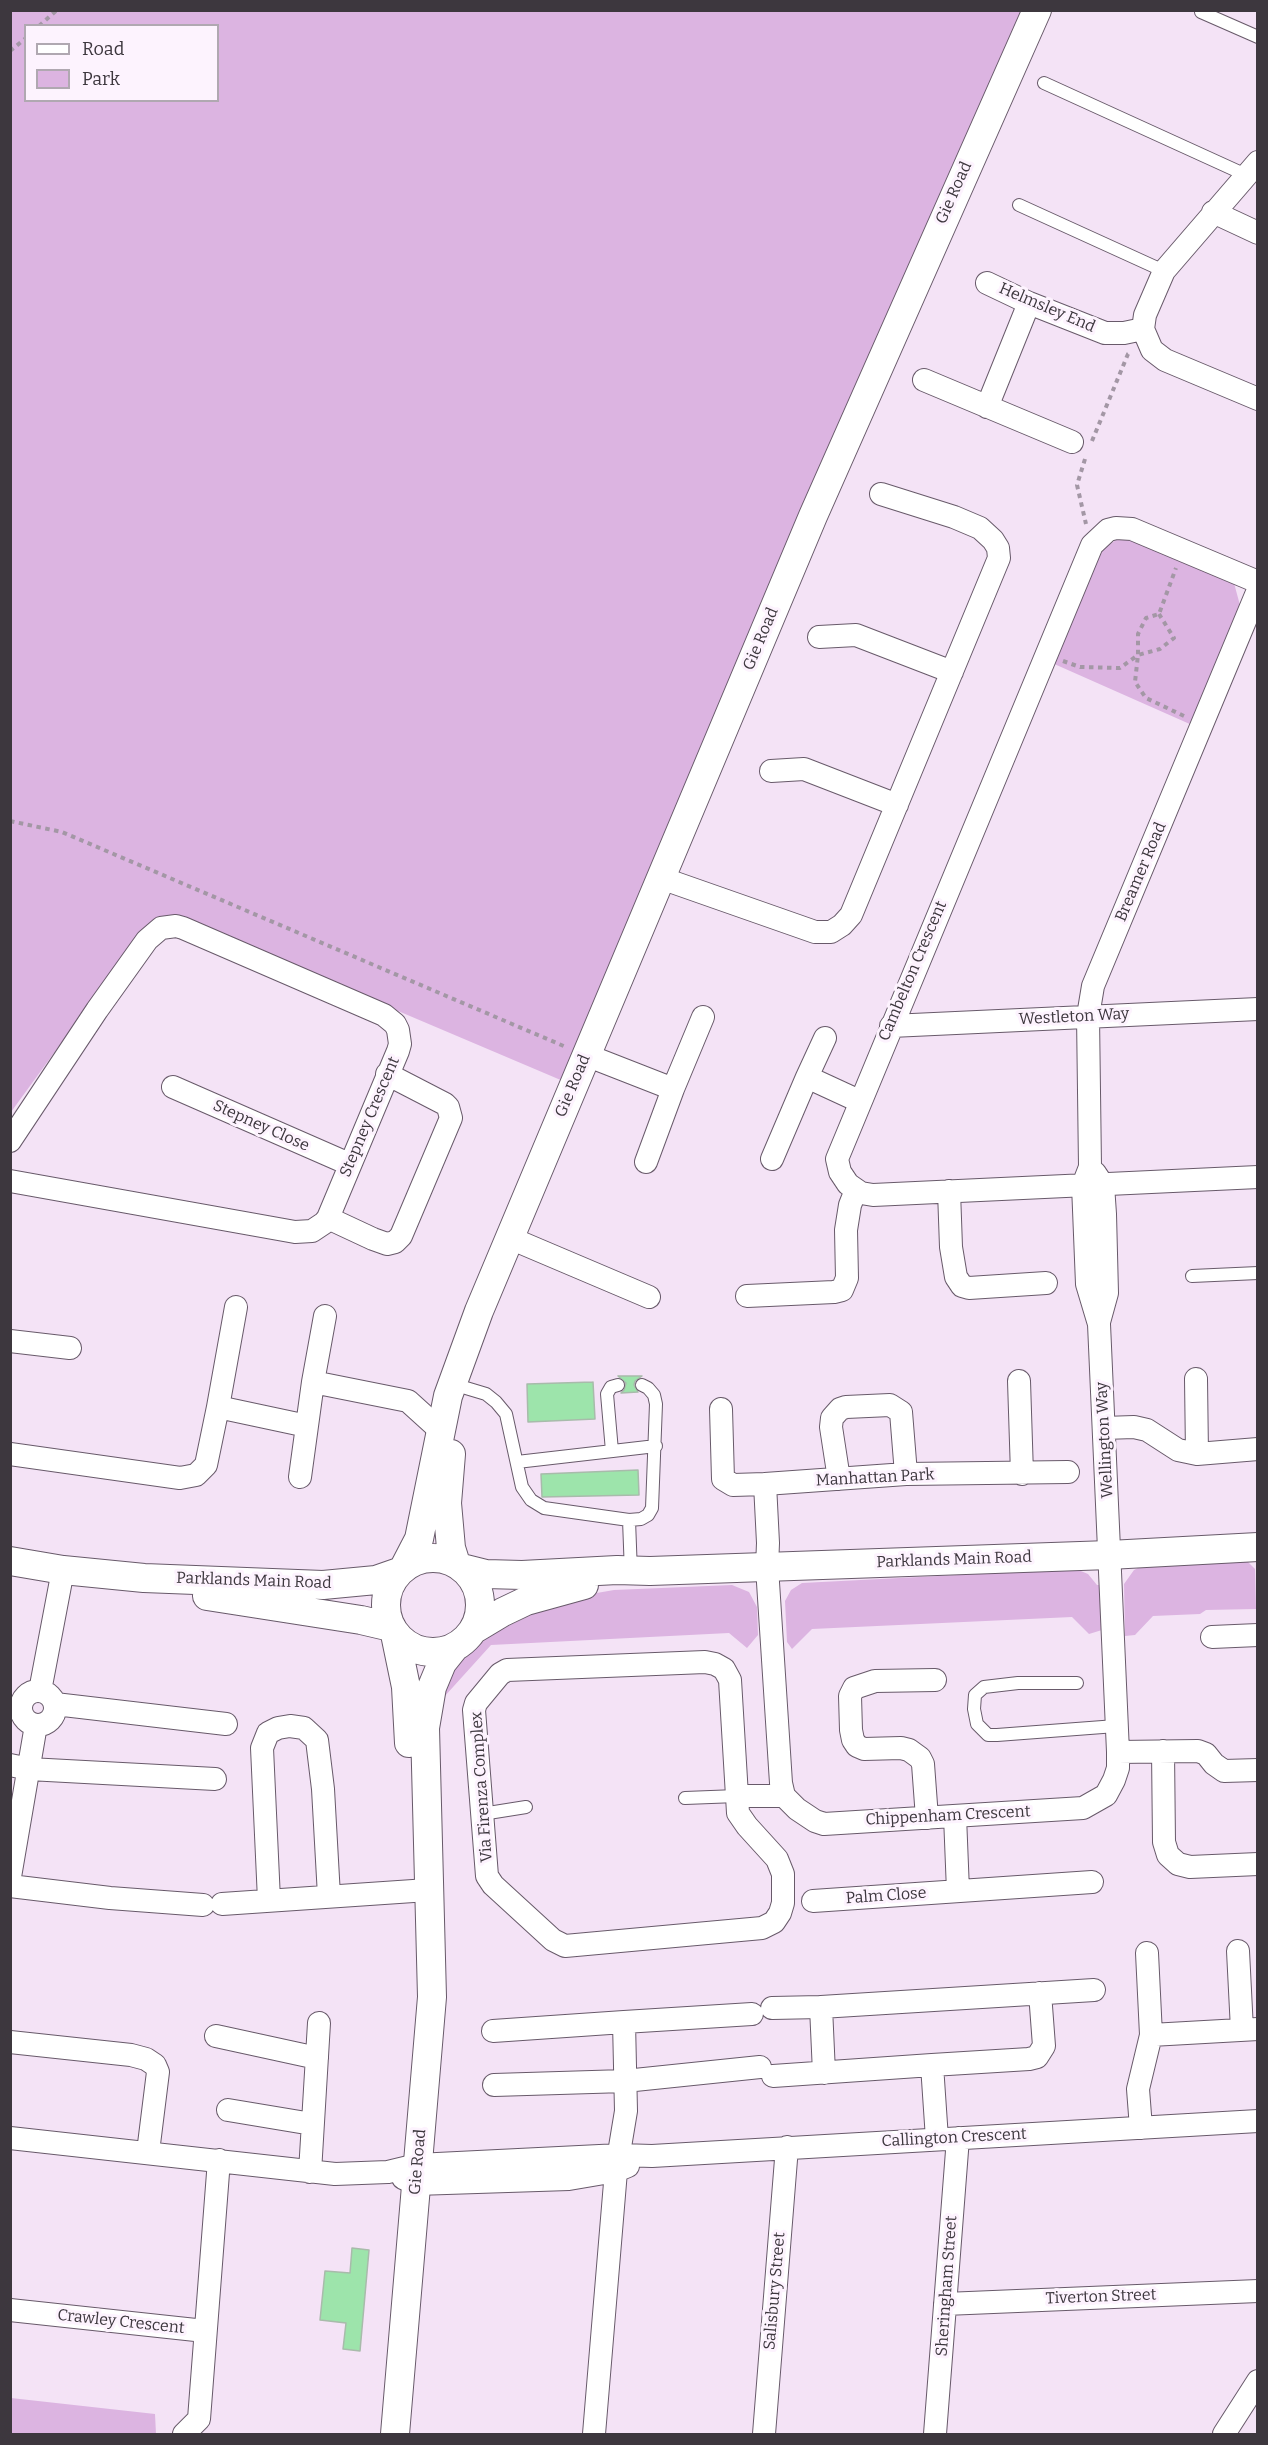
<!DOCTYPE html>
<style>
body{margin:0}
#map{position:relative;width:1268px;height:2445px;overflow:hidden;background:#f4e3f6;font-family:Bitter,serif}
canvas{display:block}
.frame{position:absolute;inset:0;border:12px solid #3d373e;pointer-events:none}
.legend{position:absolute;left:24px;top:24px;width:195px;height:78px;box-sizing:border-box;background:#fdf3fe;border:2px solid #b0a8b1;margin:0;padding:8px 10px;list-style:none;font-size:18px;color:#3d373e}
.legend li{display:flex;align-items:center;gap:12px;height:30px}
.legend b{width:30px;border:2px solid #b0a8b1}
</style>
<div id="map">
<canvas width="1268" height="2445"></canvas>
<div class="frame"></div>
<ul class="legend">
<li><b style="height:8px;background:#fff"></b>Road</li>
<li><b style="height:16px;background:#dcb4e1"></b>Park</li>
</ul>
</div>
<script>
const ctx = document.querySelector('canvas').getContext('2d');
ctx.lineJoin = 'round';
function fillPath(path, color) {
  ctx.fillStyle = color;
  ctx.fill(path, 'evenodd');
}
function poly(rows) {
  const path = new Path2D();
  for (const r of rows) {
    if (r.length === 3) {
      path.moveTo(r[0] + r[2], r[1]);
      path.arc(r[0], r[1], r[2], 0, 2 * Math.PI);
      continue;
    }
    path.moveTo(r[0], r[1]);
    for (let i = 2; i < r.length; i += 2) path.lineTo(r[i], r[i + 1]);
  }
  return path;
}
function stroke(path, color, width, dash) {
  ctx.strokeStyle = color;
  ctx.lineWidth = width;
  ctx.lineCap = dash ? 'butt' : 'round';
  ctx.setLineDash(dash || []);
  ctx.stroke(path);
}
function drawText(font, color, halo, rows, align = 'center') {
  ctx.font = font + ' Bitter,serif';
  ctx.lineWidth = 6;
  ctx.setLineDash([]);
  ctx.textBaseline = 'middle';
  ctx.strokeStyle = halo;
  ctx.fillStyle = color;
  for (const [text, x, y, turn = 0] of rows) {
    ctx.save();
    ctx.translate(x, y);
    ctx.rotate((+turn || 0) * Math.PI / 180);
    ctx.textAlign = isNaN(turn) ? turn : align;
    if (halo) ctx.strokeText(text, 0, 0);
    ctx.fillText(text, 0, 0);
    ctx.restore();
  }
}
fillPath(poly([
 [11,11,1027,11,563,1081,179,918,142,932,11,1112],
 [26,26,218,26,218,100,26,100],
 [1122,536,1234,583,1241,609,1192,725,1052,663,1100,551],
 [1247,1561,1255,1569,1256,1609,1206,1610,1200,1614,1153,1616,1135,1635,1125,1636,1124,1584,1134,1570,1140,1567],
 [1076,1569,1088,1574,1097,1585,1099,1585,1102,1630,1089,1634,1072,1617,812,1629,792,1649,787,1642,785,1601,791,1590,802,1583],
 [732,1585,749,1592,757,1607,758,1635,747,1648,729,1633,491,1645,444,1697,444,1685,466,1654,496,1632,547,1607,591,1594,614,1590],
 [11,2398,155,2414,156,2434,11,2434]
]), '#dcb4e1');
const building = poly([
 [618,1376,642,1376,635,1381,634,1385,638,1392,621,1393,624,1390,626,1383,618,1376],
 [593,1382,595,1419,528,1422,527,1384,593,1382],
 [638,1470,639,1495,542,1497,541,1474,638,1470],
 [352,2248,369,2250,360,2351,343,2349,346,2323,320,2320,325,2271,350,2273,352,2248]
]);
fillPath(building, '#9de4ab');
stroke(building, '#a8bbab', 1.5);
const service = poly([
 [1201,12,1258,37],
 [1044,83,1246,175],
 [1019,205,1164,271],
 [1192,1276,1258,1273],
 [466,1388,486,1394,496,1402,506,1414,522,1487,531,1500,544,1508,629,1520,641,1519,648,1515,652,1508,656,1404,654,1395,648,1388,642,1385],
 [612,1451,607,1394,611,1387,618,1385],
 [517,1462,656,1446],
 [629,1520,631,1573],
 [1077,1683,1018,1683,984,1687,975,1695,974,1709,977,1724,988,1735,997,1735,1116,1726],
 [685,1798,737,1796],
 [482,1814,526,1807]
]);
const minor = poly([
 [1258,162,1164,271,1145,315,1143,329,1152,350,1165,360,1258,399],
 [1213,212,1258,233],
 [987,283,1029,303,1105,333,1124,333,1143,329],
 [924,380,1072,442],
 [987,407,1029,303],
 [1258,582,1132,529,1116,528,1108,530,1092,545,837,1159,840,1172,848,1184,861,1193,873,1195,1258,1177],
 [819,637,856,635,952,672],
 [771,771,804,769,897,805],
 [661,878,815,932,831,932,842,925,851,915,999,558,998,548,993,540,980,528,954,517,881,494],
 [891,1026,1258,1009],
 [586,1055,673,1089,646,1162],
 [807,1077,825,1038],
 [173,1087,349,1164],
 [673,1089,703,1017],
 [10,1141,97,1010,147,940,161,928,176,926,183,928,384,1015,395,1024,398,1030,400,1044,398,1051,328,1218,324,1223,312,1231,295,1232,10,1181],
 [772,1159,807,1077,859,1101],
 [1095,1173,1103,1185,1105,1214,1107,1293,1099,1322],
 [949,1191,951,1247,956,1277,962,1286,969,1288,1046,1283],
 [328,1218,373,1239,387,1244,395,1242,401,1236,451,1118,448,1107,445,1104,387,1074],
 [510,1238,649,1297],
 [747,1296,834,1292,842,1290,847,1278,846,1230,850,1205,856,1190],
 [325,1316,313,1382,408,1401,440,1430],
 [10,1341,70,1348],
 [1196,1379,1197,1454],
 [1019,1381,1022,1474],
 [218,1407,236,1307],
 [721,1409,723,1479,733,1485,765,1484],
 [1104,1428,1134,1427,1147,1430,1178,1450,1197,1454,1258,1449],
 [10,1454,180,1478,196,1475,206,1465,218,1407,307,1426],
 [1068,1472,906,1474,765,1484,768,1543,767,1567,781,1783,784,1796,797,1809,815,1821,824,1824,1083,1808,1106,1795,1114,1780,1118,1768,1118,1752,1099,1324,1087,1284,1083,1185,1090,1167,1088,1016,1093,986,1258,590],
 [300,1477,313,1382],
 [839,1479,831,1427,832,1418,840,1409,846,1407,890,1405,901,1412,906,1474],
 [1212,1637,1258,1635],
 [38,1708,17],
 [40,1691,63,1570],
 [55,1704,226,1724],
 [1163,1751,1164,1842,1168,1855,1178,1864,1190,1867,1258,1864],
 [1118,1752,1198,1751,1206,1754,1214,1764,1224,1771,1258,1770],
 [10,1765,29,1769,215,1779],
 [737,1796,730,1680,724,1669,715,1664,705,1662,507,1670,500,1674,476,1703,474,1710,487,1876,493,1885,553,1940,565,1946,762,1928,774,1922,780,1913,783,1903,783,1874,777,1859,747,1826,738,1813,737,1796,784,1796],
 [955,1816,958,1891],
 [927,1818,923,1764,920,1758,909,1750,901,1748,864,1749,857,1746,853,1740,851,1730,850,1696,854,1688,875,1681,935,1680],
 [10,1877,36,1725],
 [10,1886,110,1898,203,1905],
 [269,1900,262,1748,268,1733,278,1728,290,1726,304,1728,317,1740,323,1789,329,1896],
 [813,1901,1092,1882],
 [222,1904,428,1890],
 [1238,1951,1242,2030],
 [821,2007,1094,1990],
 [772,2008,821,2007,824,2073],
 [493,2031,624,2022],
 [1151,2035,1258,2029],
 [216,2036,317,2058],
 [10,2042,131,2055,146,2059,155,2065,158,2072,148,2152],
 [932,2065,1029,2059,1037,2057,1044,2046,1040,1993],
 [773,2076,932,2065,937,2139],
 [494,2085,625,2081,760,2067],
 [228,2110,312,2124],
 [1141,2128,1138,2089,1151,2035,1147,1953],
 [10,2138,335,2174,388,2172,417,2165,620,2155,652,2156,1258,2121],
 [310,2172,319,2023],
 [403,2178,416,2184,569,2179,616,2171,628,2166],
 [945,2304,1258,2291],
 [10,2310,205,2331],
 [184,2434,199,2419,219,2160],
 [594,2434,616,2171,626,2111,624,2022,752,2014],
 [764,2434,787,2147],
 [935,2434,958,2138],
 [1224,2434,1258,2381]
]);
const tertiary = poly([
 [451,1454,447,1503,451,1548,456,1564],
 [433,1605,47],
 [10,1561,63,1570,144,1578,323,1585,376,1580,399,1572],
 [405,1566,419,1539,448,1396,479,1311,813,516,1037,10],
 [462,1568,486,1574,522,1575,617,1570,650,1571,1109,1555,1258,1547],
 [207,1596,361,1620,391,1627],
 [473,1630,503,1612,526,1601,584,1585],
 [395,1634,406,1687,409,1743],
 [395,2434,432,1997,425,1728,432,1687,442,1663,454,1648]
]);
stroke(service, '#685a6a', 14);
stroke(minor, '#685a6a', 24);
stroke(tertiary, '#685a6a', 30);
stroke(poly([
 [39,26,57,10],
 [10,51,26,38],
 [1092,441,1128,354,1131,352],
 [1085,459,1077,485,1086,524],
 [1159,614,1174,638,1160,649,1138,655,1135,682,1146,698,1184,716],
 [1063,661,1080,667,1120,668,1138,655,1138,634,1146,618,1159,614,1176,568],
 [10,821,62,832,566,1047]
]), '#a397a5', 4, [4.5, 4.5]);
stroke(service, '#fff', 12);
stroke(minor, '#fff', 22);
stroke(tertiary, '#fff', 28);
drawText('16px', '#3d373e', '#fdf3fe', [
 ["Gie Road",954,193,-66],
 ["Helmsley End",1047,308,23],
 ["Gie Road",761,639,-67],
 ["Breamer Road",1141,872,-67],
 ["Cambelton Crescent",913,971,-67],
 ["Westleton Way",1074,1017,-3],
 ["Gie Road",573,1086,-67],
 ["Stepney Crescent",370,1117,-67],
 ["Stepney Close",261,1126,24],
 ["Wellington Way",1105,1440,-93],
 ["Manhattan Park",875,1478,-3],
 ["Parklands Main Road",954,1560,-2],
 ["Parklands Main Road",254,1581,2],
 ["Via Firenza Complex",482,1787,-94],
 ["Chippenham Crescent",948,1816,-3],
 ["Palm Close",886,1896,-4],
 ["Callington Crescent",954,2138,-3],
 ["Gie Road",418,2162,-85],
 ["Sheringham Street",947,2286,-86],
 ["Salisbury Street",775,2291,-85],
 ["Tiverton Street",1101,2297,-2],
 ["Crawley Crescent",121,2322,6]
]);
</script>
